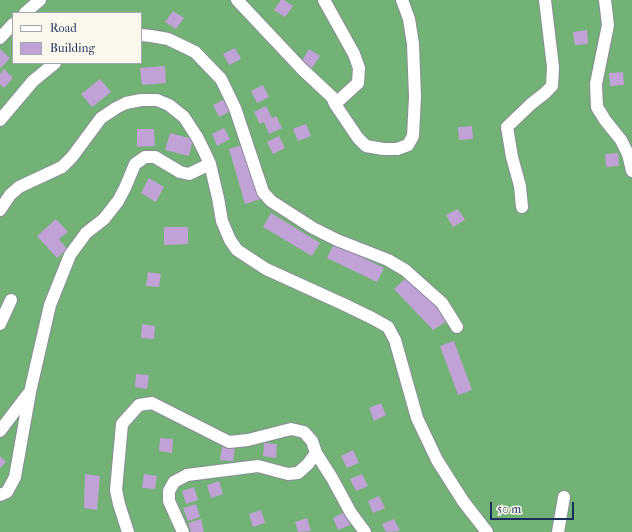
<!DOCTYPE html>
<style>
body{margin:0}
#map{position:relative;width:632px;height:532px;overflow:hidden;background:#f5e8d1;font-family:"IM FELL French Canon",serif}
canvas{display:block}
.legend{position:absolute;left:12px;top:12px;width:130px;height:52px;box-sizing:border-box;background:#fbf7ec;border:1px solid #a1a7b3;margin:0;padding:5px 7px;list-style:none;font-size:12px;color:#1b2f5e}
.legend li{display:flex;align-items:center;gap:8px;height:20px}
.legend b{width:20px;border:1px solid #a1a7b3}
.scale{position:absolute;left:490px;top:502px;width:84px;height:18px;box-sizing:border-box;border:2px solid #1b2f5e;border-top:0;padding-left:5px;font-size:12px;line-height:14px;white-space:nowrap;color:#1b2f5e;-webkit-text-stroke:3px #fbf7ec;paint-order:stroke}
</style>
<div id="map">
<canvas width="632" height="532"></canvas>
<ul class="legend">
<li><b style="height:5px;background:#fff"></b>Road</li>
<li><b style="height:11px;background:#c0a2d7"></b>Building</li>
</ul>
<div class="scale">50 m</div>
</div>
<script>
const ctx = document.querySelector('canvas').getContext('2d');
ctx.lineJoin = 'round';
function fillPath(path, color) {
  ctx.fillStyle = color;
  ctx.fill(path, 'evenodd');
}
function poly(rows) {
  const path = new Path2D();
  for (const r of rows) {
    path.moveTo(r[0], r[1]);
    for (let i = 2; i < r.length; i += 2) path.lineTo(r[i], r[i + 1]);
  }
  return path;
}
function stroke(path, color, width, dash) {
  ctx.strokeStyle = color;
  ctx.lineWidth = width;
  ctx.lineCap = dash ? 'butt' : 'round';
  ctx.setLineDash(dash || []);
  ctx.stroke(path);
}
fillPath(poly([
 [0,0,632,0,632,532,0,532],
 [13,13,141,13,141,63,13,63]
]), '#72b274');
fillPath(poly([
 [281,0,284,0,293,6,285,17,274,10],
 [173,11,184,18,176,29,165,22],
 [587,30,588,44,575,45,573,32],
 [235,48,241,59,229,65,223,54],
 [0,49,10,58,1,68,0,67],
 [309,49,320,56,312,68,302,61],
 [165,66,166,83,142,85,140,68],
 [4,69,13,78,4,88,0,84,0,74],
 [623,72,624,85,610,86,609,73],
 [100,79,111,92,92,107,81,94],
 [263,85,269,97,257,103,251,91],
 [225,99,231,111,219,117,213,105],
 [266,106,272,118,276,116,282,128,269,134,264,122,260,124,254,112],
 [306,124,311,136,298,141,293,129],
 [472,126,473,139,459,140,458,127],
 [224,128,230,139,217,146,212,134],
 [137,129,154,129,155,146,137,147],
 [170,133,193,139,189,156,165,150],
 [279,136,285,148,273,154,267,142],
 [245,144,261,199,245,204,229,149],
 [618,153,619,166,606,167,605,154],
 [149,178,164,187,156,202,141,193],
 [458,209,465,220,453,227,446,215],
 [271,213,320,243,312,256,263,227],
 [56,219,68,232,59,239,67,249,57,258,37,236],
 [164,227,188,227,188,244,164,245],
 [334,244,384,268,377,282,327,258],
 [148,272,161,274,159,287,146,286],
 [407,277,449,320,433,330,394,289],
 [142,324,155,326,154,339,141,338],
 [454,341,472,390,458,395,440,346],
 [136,374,149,375,147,389,135,387],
 [381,403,386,415,374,421,369,408],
 [160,438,173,439,172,453,159,451],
 [264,443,277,444,276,458,263,456],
 [222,447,235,448,233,461,220,460],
 [353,450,359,463,347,468,341,456],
 [0,456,6,462,0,468],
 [85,474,100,476,97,510,84,508],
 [144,474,157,476,155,489,142,488],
 [362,474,368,486,356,491,350,479],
 [219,481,223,494,211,498,207,485],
 [194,487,198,500,186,504,182,491],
 [379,496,385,508,373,513,368,501],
 [196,504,200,517,188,521,183,508],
 [261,510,265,523,253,527,249,514],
 [345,512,350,525,338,530,333,518],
 [307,518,311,531,298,532,295,522],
 [201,519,204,532,191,532,188,523],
 [394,519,400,531,386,532,382,524]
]), '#c0a2d7');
const street = poly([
 [237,0,302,69,332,97,335,104,358,138,366,146,383,149,397,149,408,145,413,136,415,97,413,44,409,19,402,0],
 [324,0,354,54,359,68,358,83,335,104],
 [605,0,608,25,596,84,597,107,605,120,621,140,628,154,632,171],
 [25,13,40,0],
 [141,35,151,36,168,39,195,52,221,79,235,108,263,192,271,201,313,228,337,240,388,260,405,270,442,303,457,327],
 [0,38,13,24],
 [0,120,33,81,55,63],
 [522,207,520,186,512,157,507,127,531,104,545,93,552,86,553,67,545,0],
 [0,210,10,195,19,187,62,167,72,157,101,118,116,108,126,103,141,100,157,100,169,105,184,117,197,137,205,153,210,164,218,198,222,221,230,240,237,250,266,269,343,304,372,318,388,327,395,340,417,418,437,460,463,501,487,532],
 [0,324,11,300],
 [0,431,28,394],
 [0,495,7,492,15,477,30,392,50,305,70,255,86,233,104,219,118,201,125,188,135,164,145,157,155,157,180,172,189,174,210,164],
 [128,532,119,504,116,490,122,424,139,405,152,403,229,442,248,440,291,429,304,432,312,441,316,453,332,478,351,513,365,532],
 [183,532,169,501,169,491,174,482,187,475,258,466,288,474,298,473,308,464,316,453],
 [558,532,564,497]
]);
stroke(street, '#888c98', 14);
stroke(street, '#fff', 12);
</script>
